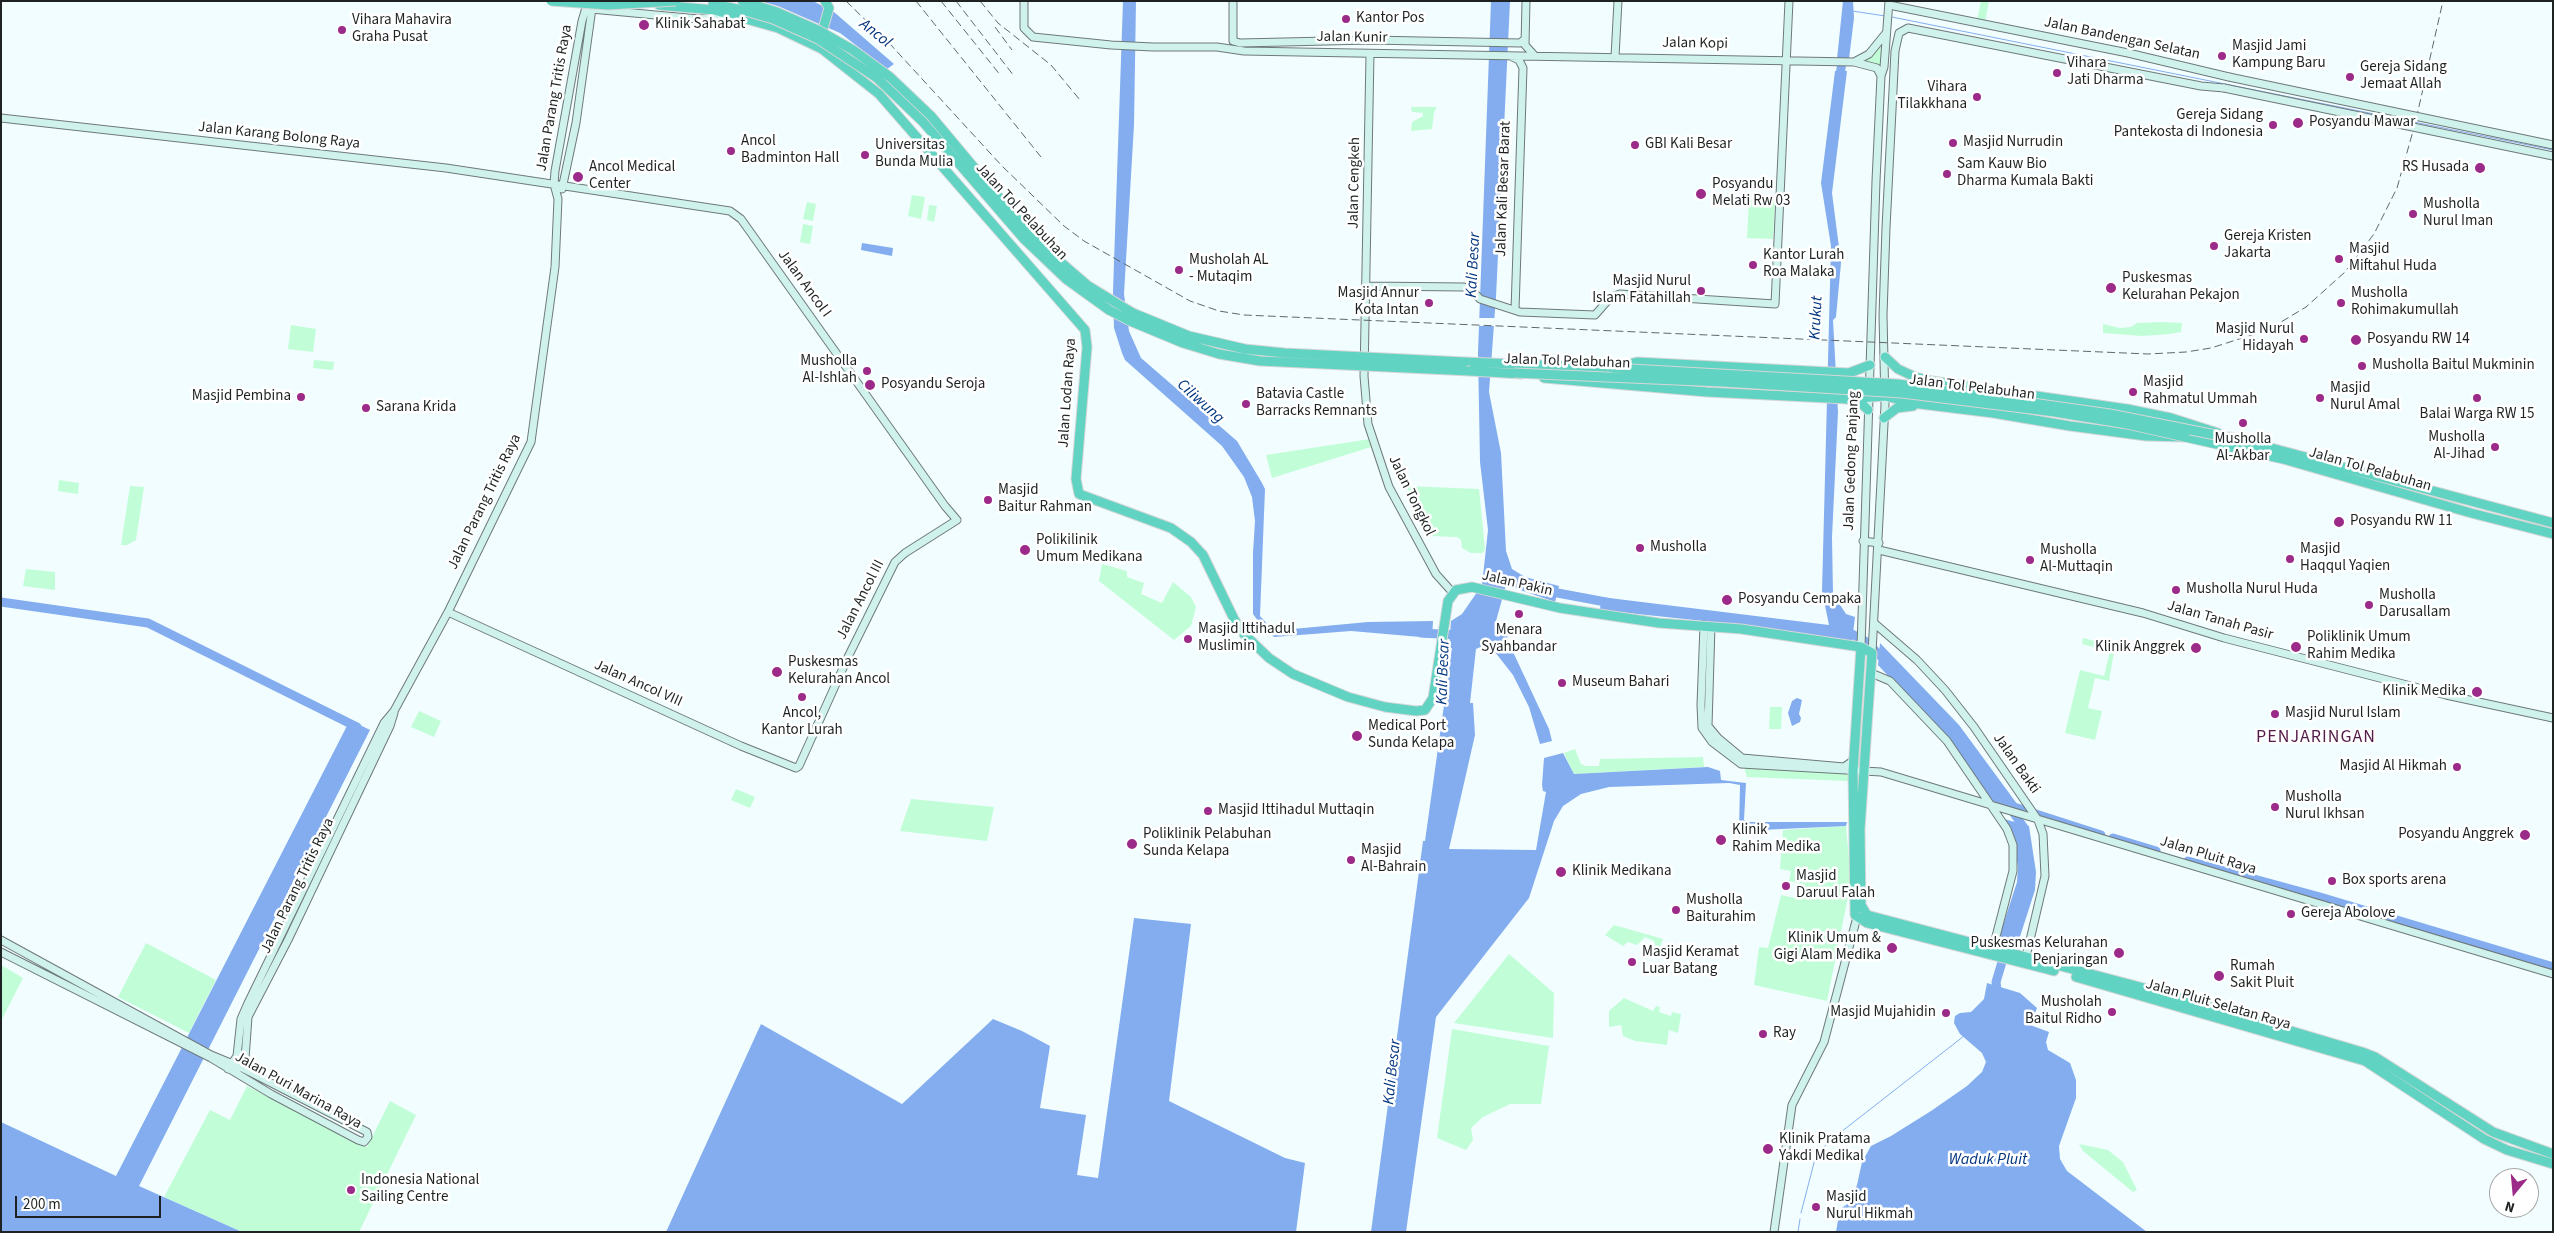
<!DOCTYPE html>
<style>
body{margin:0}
#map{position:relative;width:2554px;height:1233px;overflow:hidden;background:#f2fdff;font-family:"Source Sans 3",sans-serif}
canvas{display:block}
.frame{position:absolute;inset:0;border:2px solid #1e2223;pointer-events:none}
.north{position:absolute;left:2489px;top:1168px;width:50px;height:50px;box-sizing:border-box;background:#fff;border:1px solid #a5a7a7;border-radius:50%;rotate:197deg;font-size:14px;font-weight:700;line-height:20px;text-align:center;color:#1e2223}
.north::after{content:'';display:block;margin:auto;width:18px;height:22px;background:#9b2a88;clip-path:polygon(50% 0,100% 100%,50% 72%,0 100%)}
.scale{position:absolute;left:15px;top:1196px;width:146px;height:22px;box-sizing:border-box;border:2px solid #1e2223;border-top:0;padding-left:6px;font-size:15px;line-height:18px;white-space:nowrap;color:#1e2223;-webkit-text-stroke:4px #fff;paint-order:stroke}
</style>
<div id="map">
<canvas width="2554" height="1233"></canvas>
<div class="frame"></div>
<div class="north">N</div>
<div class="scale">200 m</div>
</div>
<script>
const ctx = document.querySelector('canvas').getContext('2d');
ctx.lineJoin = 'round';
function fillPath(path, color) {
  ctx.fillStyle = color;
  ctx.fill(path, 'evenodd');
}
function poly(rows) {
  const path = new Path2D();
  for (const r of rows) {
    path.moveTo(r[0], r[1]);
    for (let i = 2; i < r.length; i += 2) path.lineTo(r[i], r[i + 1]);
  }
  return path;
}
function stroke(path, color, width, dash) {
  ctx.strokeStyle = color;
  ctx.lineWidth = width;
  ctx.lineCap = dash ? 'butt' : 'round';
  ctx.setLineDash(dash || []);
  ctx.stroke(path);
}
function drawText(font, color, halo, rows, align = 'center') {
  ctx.font = font + ' "Source Sans 3",sans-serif';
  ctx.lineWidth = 5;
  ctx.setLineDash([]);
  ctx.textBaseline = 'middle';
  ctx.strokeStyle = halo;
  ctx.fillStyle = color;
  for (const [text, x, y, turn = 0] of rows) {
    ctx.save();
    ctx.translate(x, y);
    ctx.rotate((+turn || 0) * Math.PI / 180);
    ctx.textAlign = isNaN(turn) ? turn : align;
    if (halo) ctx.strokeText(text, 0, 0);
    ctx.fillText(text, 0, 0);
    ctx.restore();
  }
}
fillPath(poly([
 [1981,1,1989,1,1985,22,1977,20],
 [1883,44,1881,66,1862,62,1871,57],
 [1411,107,1437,107,1434,112,1432,129,1411,131,1412,122,1423,116,1423,113,1412,112],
 [912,195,925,197,921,219,908,216],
 [1749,199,1775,201,1773,239,1747,238],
 [807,202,816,204,813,221,803,219],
 [929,205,937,206,934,222,927,220],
 [803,224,813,226,810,244,800,242],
 [2137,323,2162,322,2182,323,2181,332,2169,334,2142,336,2103,333,2103,324,2120,328,2131,327],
 [291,325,316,329,313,352,288,349],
 [314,360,334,362,333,370,313,368],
 [1370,439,1371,447,1272,478,1266,455],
 [59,480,79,483,78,494,58,491],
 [130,486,144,487,136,540,127,545,121,545],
 [1406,486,1479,489,1485,549,1483,553,1471,553,1462,548,1461,540,1457,537,1431,536],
 [1102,564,1127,571,1127,577,1144,583,1141,594,1162,603,1173,582,1191,597,1196,607,1191,626,1174,640,1099,581],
 [26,569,55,572,55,590,23,586],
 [2083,638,2115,646,2109,681,2095,678,2088,708,2102,711,2095,740,2065,733,2080,670,2104,676,2110,651,2082,644],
 [1770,707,1782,707,1781,729,1769,729],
 [419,711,441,721,434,737,411,727],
 [1575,749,1581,764,1586,766,1599,766,1600,759,1703,757,1704,767,1574,774,1564,753],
 [1744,767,1849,769,1848,781,1747,777],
 [736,789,755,797,750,808,731,800],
 [911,799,994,807,987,841,900,831],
 [1846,826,1851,882,1827,1001,1754,985,1759,947,1768,948,1781,895,1795,898,1798,883,1789,881,1791,871,1780,869,1783,830],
 [1614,925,1663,939,1658,953,1654,941,1645,937,1637,945,1628,942,1623,946,1605,935],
 [146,943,216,980,189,1033,118,997],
 [1509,954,1554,993,1553,1038,1454,1023],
 [1,965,23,978,1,1021],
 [1624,998,1653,1011,1656,1006,1660,1007,1659,1012,1671,1016,1672,1012,1681,1014,1678,1033,1669,1030,1667,1045,1635,1041,1623,1036,1621,1025,1609,1027,1609,1011],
 [1452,1029,1549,1046,1541,1104,1510,1104,1483,1117,1471,1128,1473,1140,1466,1150,1437,1138],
 [247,1086,367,1147,390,1101,416,1115,359,1232,242,1232,164,1197,210,1110,230,1120],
 [2079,1144,2108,1150,2123,1162,2137,1190,2133,1192,2083,1151]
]), '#c1fed7');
fillPath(poly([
 [760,1,813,1,834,12,894,64,887,69,840,33,778,6],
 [1123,1,1136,1,1134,125,1124,294,1129,331,1141,358,1237,441,1262,483,1265,489,1260,616,1270,627,1282,630,1368,622,1433,621,1432,638,1351,631,1274,637,1263,628,1253,614,1253,553,1255,521,1252,497,1244,477,1222,446,1125,360,1122,353,1114,328,1113,291],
 [1491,1,1510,1,1496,297,1489,392,1501,453,1506,551,1512,569,1525,577,1559,586,1555,602,1506,585,1496,621,1508,632,1507,639,1549,729,1552,741,1540,744,1529,707,1513,675,1491,647,1485,645,1476,649,1470,703,1473,703,1475,735,1449,849,1536,850,1546,792,1543,791,1542,785,1544,758,1563,753,1574,774,1708,767,1720,771,1721,780,1746,783,1744,820,1747,822,1847,822,1846,826,1739,831,1740,785,1729,783,1609,787,1581,794,1563,806,1554,821,1529,898,1436,1017,1406,1232,1371,1232,1423,841,1425,841,1452,648,1449,648,1451,621,1462,614,1482,585,1488,530,1480,462,1478,353],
 [1843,1,1853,1,1854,18,1849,59,1837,59],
 [1835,71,1847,71,1832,193,1841,263,1836,317,1833,320,1838,412,1832,537,1833,594,1846,614,1855,617,1852,641,1741,625,1600,610,1601,597,1829,625,1822,591,1831,246,1821,183],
 [862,243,893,248,892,256,861,250],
 [1880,643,1959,725,2023,812,1995,804,1948,740,1878,665],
 [1797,698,1802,700,1799,714,1801,718,1800,722,1792,726,1788,713,1792,701],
 [350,720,370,730,139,1186,242,1232,1,1232,1,1122,116,1176],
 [2004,819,2029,826,2036,872,2035,890,2015,952,1996,947,2017,882,2018,866,2013,840],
 [1134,918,1191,924,1169,1101,1285,1158,1305,1163,1296,1232,666,1232,761,1024,902,1104,993,1019,1022,1031,1050,1046,1040,1108,1086,1115,1077,1175,1098,1178],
 [1987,983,2020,993,2037,1008,2030,1025,2049,1032,2046,1042,2048,1050,2070,1063,2076,1080,2076,1098,2059,1146,2060,1159,2067,1171,2147,1232,1836,1232,1840,1209,1849,1203,1857,1185,1862,1162,1871,1146,1891,1136,1931,1111,1967,1086,1982,1072,1986,1062,1982,1053,1960,1034,1954,1023,1955,1016,1960,1013,1971,1012,1984,999]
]), '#83adee');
fillPath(poly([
 [1477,318,1497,318,1497,326,1477,326]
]), '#f2fdff');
stroke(poly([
 [1852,11,1885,16],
 [1892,17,2553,150],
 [1801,1213,1816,1155,1832,1139,1964,1036],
 [1798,1232,1800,1219]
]), '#83adee', 1);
stroke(poly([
 [1839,83,1843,54],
 [1547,591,1611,603],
 [1,602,148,623,357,727],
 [1842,632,1848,632,1865,641,1888,663],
 [1421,633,1458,635],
 [2009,806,2024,828,2024,833],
 [2011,806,2101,835],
 [2113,838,2156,851],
 [2188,861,2320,897,2553,967],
 [1998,998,1996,982,2005,952]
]), '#83adee', 9);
const secondary = poly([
 [1024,1,1024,28,1033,37,1111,45,1153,47,1217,47,1244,51,1854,62,1877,68,1881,76],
 [1233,1,1233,41,1240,43,1371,40,1520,43,1525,39],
 [1526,1,1525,45,1534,55],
 [1889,5,2128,53,2229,77],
 [591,9,699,19,729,16],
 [1370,54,1364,376,1368,424,1389,487,1436,574,1453,593],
 [1510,56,1519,60,1523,68,1515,310],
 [1615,57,1618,1],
 [1854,62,1869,54,1886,33],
 [1,118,446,168,730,211,741,219,945,506,957,520,905,553,895,562,848,657,799,766,796,768,741,746,448,612],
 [562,189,576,123,593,1],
 [1367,286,1464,287,1471,289,1480,299,1520,312,1595,315,1610,298,1620,294,1775,304,1789,1],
 [1863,541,1879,543],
 [1879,550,2143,613,2224,638,2446,695,2553,718],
 [1874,623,1917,660,1945,690,1974,727,2038,820,2043,834,2045,876,2026,957],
 [1704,625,1701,705,1702,728,1712,742,1741,764,1881,772,2553,974],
 [1711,626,1708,726,1718,738,1742,758,1844,767,1854,760],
 [1861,647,1876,181,1881,76,1884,67,1889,1],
 [1872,653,1885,405,1883,315,1886,228,1895,51,1899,33,1908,28,2201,86,2224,88],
 [1871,673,1890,681,1947,741,2007,829,2013,845,2013,871,1993,948],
 [1,940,211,1055,240,1067,367,1132,368,1137,364,1142,358,1140,271,1094,211,1058,1,952],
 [228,1069,237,1056,241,1019,248,1003,384,723,394,711,448,612,531,442,555,267,558,199,554,184,555,171,582,21,588,1],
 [238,1069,245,1059,248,1017,288,940,390,726,394,713],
 [1774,1232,1792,1105,1824,1042,1857,917]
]);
const highway = poly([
 [713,4,742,10],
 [659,5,714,10,778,28,822,49,879,94,1085,330,1087,347,1076,479,1079,494,1171,528,1191,542,1203,555,1234,619,1244,634,1269,658,1293,674,1348,697,1385,707,1416,711,1425,710,1433,698,1448,601,1456,590,1472,587,1560,608,1659,623,1741,629,1861,647,1872,653,1860,829,1861,905,1867,915,2163,993,2362,1052,2375,1057,2493,1132,2553,1154],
 [820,39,829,8,825,1],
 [1113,301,1133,313],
 [1109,310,1130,321],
 [1885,357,1898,369,1915,377,1932,381,2127,409,2171,418,2218,433],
 [1465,362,1613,368,1637,362,1849,373,1870,365],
 [1470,371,1522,374],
 [1544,378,1707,392,1847,399,1863,405,1868,410],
 [1847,399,1885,396,1912,403,1993,413,2070,426,2146,436,2185,437,2283,459,2471,513,2553,534],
 [1884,418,1897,408,1913,406],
 [2230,437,2553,523],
 [1861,647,1853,771,1855,915,1867,923,2054,971],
 [2076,977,2365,1061,2484,1139,2507,1150,2553,1164]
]);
stroke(secondary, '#6f797a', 9);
stroke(highway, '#d6d7d7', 11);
stroke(secondary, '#d0f2ed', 7);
stroke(highway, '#61d3c2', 9);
stroke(poly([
 [846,1,890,44,1002,166,1064,226,1084,241,1190,301,1219,311,1244,315,2148,354,2186,352,2211,348,2258,333,2281,322,2306,307,2345,272,2374,234,2397,188,2415,124,2443,1],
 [916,1,1041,157],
 [941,1,1001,76],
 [956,1,1014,76],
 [980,1,998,23,1051,65,1080,100],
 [995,27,1012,50]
]), '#606768', 1, [8, 4]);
const secondaryBridge = poly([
 [2229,77,2553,145],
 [2224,88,2553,156]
]);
const highwayBridge = poly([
 [551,1,608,5,676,1],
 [742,1,777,12,818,30,853,50,890,77,931,116,1023,226,1050,253,1087,285,1113,301],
 [742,10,773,19,818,39,877,78,923,122,1024,239,1066,279,1109,310],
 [1133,313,1189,336,1245,349,1285,353,1465,362],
 [1130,321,1183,343,1219,354,1260,361,1470,371],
 [1613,368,1898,384,2110,414,2236,439],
 [1514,373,1723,382,1902,393,2055,412,2127,424,2185,437]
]);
stroke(secondaryBridge, '#6f797a', 9, []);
stroke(highwayBridge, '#d6d7d7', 11, []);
stroke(secondaryBridge, '#d0f2ed', 7);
stroke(highwayBridge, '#61d3c2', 9);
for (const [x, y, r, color] of [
 [1346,19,5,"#9b2a88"],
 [644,25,6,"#9b2a88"],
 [342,30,5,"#9b2a88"],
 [2222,56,5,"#9b2a88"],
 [2057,73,5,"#9b2a88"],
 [2350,77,5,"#9b2a88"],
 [1977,97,5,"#9b2a88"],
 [2298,123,6,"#9b2a88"],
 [2273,125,5,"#9b2a88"],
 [1953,143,5,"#9b2a88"],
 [1635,145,5,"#9b2a88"],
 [731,151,5,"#9b2a88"],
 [865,155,5,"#9b2a88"],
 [2480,168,6,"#9b2a88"],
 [1947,174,5,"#9b2a88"],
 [578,177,6,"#9b2a88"],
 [1701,194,6,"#9b2a88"],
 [2413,214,5,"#9b2a88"],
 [2214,246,5,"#9b2a88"],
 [2339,259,5,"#9b2a88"],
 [1753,265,5,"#9b2a88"],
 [1179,270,5,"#9b2a88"],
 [2111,288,6,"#9b2a88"],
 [1701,291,5,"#9b2a88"],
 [1429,303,5,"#9b2a88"],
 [2341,303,5,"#9b2a88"],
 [2304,339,5,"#9b2a88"],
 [2356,340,6,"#9b2a88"],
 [2362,366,5,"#9b2a88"],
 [867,371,5,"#9b2a88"],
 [870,385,6,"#9b2a88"],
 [2133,392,5,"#9b2a88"],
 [301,397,5,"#9b2a88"],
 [2320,398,5,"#9b2a88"],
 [2477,398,5,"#9b2a88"],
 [1246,404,5,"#9b2a88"],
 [366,408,5,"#9b2a88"],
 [2243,423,5,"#9b2a88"],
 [2495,447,5,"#9b2a88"],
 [988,500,5,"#9b2a88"],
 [2339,522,6,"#9b2a88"],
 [1640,548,5,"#9b2a88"],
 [1025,550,6,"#9b2a88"],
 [2290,559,5,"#9b2a88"],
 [2030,560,5,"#9b2a88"],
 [2176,590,5,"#9b2a88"],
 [1727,600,6,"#9b2a88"],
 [2369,605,5,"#9b2a88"],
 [1519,614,5,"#9b2a88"],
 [1188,639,5,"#9b2a88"],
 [2296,647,6,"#9b2a88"],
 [2196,648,6,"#9b2a88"],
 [777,672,6,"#9b2a88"],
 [1562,683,5,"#9b2a88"],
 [2477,692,6,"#9b2a88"],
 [802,697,5,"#9b2a88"],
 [2275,714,5,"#9b2a88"],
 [1357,736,6,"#9b2a88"],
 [2457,767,5,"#9b2a88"],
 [2275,807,5,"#9b2a88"],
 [1208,811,5,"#9b2a88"],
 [2525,835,6,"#9b2a88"],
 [1721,840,6,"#9b2a88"],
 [1132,844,6,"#9b2a88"],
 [1351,860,5,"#9b2a88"],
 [1561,872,6,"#9b2a88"],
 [2332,881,5,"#9b2a88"],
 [1786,886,5,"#9b2a88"],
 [1676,910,5,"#9b2a88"],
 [2291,914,5,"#9b2a88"],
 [1892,948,6,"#9b2a88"],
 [2119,953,6,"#9b2a88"],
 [1632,962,5,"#9b2a88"],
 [2219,976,6,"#9b2a88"],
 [2112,1012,5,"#9b2a88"],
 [1946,1013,5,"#9b2a88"],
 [1763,1034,5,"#9b2a88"],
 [1768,1149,6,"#9b2a88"],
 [351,1190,5,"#9b2a88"],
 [1816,1207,5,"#9b2a88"]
]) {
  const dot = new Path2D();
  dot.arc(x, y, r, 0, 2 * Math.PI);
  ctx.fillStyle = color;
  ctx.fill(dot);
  stroke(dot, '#fff', 2);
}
drawText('15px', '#1e2223', '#fff', [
 ["Kantor Pos",1356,19],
 ["Vihara Mahavira",352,21],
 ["Graha Pusat",352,38],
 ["Klinik Sahabat",655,25],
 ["Masjid Jami",2232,47],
 ["Kampung Baru",2232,64],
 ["Vihara",2067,64],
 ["Jati Dharma",2067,81],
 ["Gereja Sidang",2360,68],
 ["Jemaat Allah",2360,85],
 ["Vihara",1967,88,"right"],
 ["Tilakkhana",1967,105,"right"],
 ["Gereja Sidang",2263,116,"right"],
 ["Pantekosta di Indonesia",2263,133,"right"],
 ["Posyandu Mawar",2309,123],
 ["Ancol",741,142],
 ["Badminton Hall",741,159],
 ["Masjid Nurrudin",1963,143],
 ["GBI Kali Besar",1645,145],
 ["Universitas",875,146],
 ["Bunda Mulia",875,163],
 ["Sam Kauw Bio",1957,165],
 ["Dharma Kumala Bakti",1957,182],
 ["Ancol Medical",589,168],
 ["Center",589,185],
 ["RS Husada",2469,168,"right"],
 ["Posyandu",1712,185],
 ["Melati Rw 03",1712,202],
 ["Musholla",2423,205],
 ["Nurul Iman",2423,222],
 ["Gereja Kristen",2224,237],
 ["Jakarta",2224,254],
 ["Masjid",2349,250],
 ["Miftahul Huda",2349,267],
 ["Kantor Lurah",1763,256],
 ["Roa Malaka",1763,273],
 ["Musholah AL",1189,261],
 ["- Mutaqim",1189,278],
 ["Puskesmas",2122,279],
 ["Kelurahan Pekajon",2122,296],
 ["Masjid Nurul",1691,282,"right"],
 ["Islam Fatahillah",1691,299,"right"],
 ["Masjid Annur",1419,294,"right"],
 ["Kota Intan",1419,311,"right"],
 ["Musholla",2351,294],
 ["Rohimakumullah",2351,311],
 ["Masjid Nurul",2294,330,"right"],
 ["Hidayah",2294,347,"right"],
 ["Posyandu RW 14",2367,340],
 ["Musholla",857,362,"right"],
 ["Al-Ishlah",857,379,"right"],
 ["Musholla Baitul Mukminin",2372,366],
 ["Masjid",2143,383],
 ["Rahmatul Ummah",2143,400],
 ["Posyandu Seroja",881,385],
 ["Masjid",2330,389],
 ["Nurul Amal",2330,406],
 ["Batavia Castle",1256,395],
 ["Barracks Remnants",1256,412],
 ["Masjid Pembina",291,397,"right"],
 ["Sarana Krida",376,408],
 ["Balai Warga RW 15",2477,415,"center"],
 ["Musholla",2485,438,"right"],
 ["Al-Jihad",2485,455,"right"],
 ["Musholla",2243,440,"center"],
 ["Al-Akbar",2243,457,"center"],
 ["Masjid",998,491],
 ["Baitur Rahman",998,508],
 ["Posyandu RW 11",2350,522],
 ["Polikilinik",1036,541],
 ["Umum Medikana",1036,558],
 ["Musholla",1650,548],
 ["Masjid",2300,550],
 ["Haqqul Yaqien",2300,567],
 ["Musholla",2040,551],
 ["Al-Muttaqin",2040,568],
 ["Musholla Nurul Huda",2186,590],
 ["Musholla",2379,596],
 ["Darusallam",2379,613],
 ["Posyandu Cempaka",1738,600],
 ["Masjid Ittihadul",1198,630],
 ["Muslimin",1198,647],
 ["Menara",1519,631,"center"],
 ["Syahbandar",1519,648,"center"],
 ["Poliklinik Umum",2307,638],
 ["Rahim Medika",2307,655],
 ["Klinik Anggrek",2185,648,"right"],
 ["Puskesmas",788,663],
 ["Kelurahan Ancol",788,680],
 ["Museum Bahari",1572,683],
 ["Klinik Medika",2466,692,"right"],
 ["Ancol,",802,714,"center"],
 ["Kantor Lurah",802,731,"center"],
 ["Masjid Nurul Islam",2285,714],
 ["Medical Port",1368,727],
 ["Sunda Kelapa",1368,744],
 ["Masjid Al Hikmah",2447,767,"right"],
 ["Musholla",2285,798],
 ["Nurul Ikhsan",2285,815],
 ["Masjid Ittihadul Muttaqin",1218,811],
 ["Klinik",1732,831],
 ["Rahim Medika",1732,848],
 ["Poliklinik Pelabuhan",1143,835],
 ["Sunda Kelapa",1143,852],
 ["Posyandu Anggrek",2514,835,"right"],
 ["Masjid",1361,851],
 ["Al-Bahrain",1361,868],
 ["Klinik Medikana",1572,872],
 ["Masjid",1796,877],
 ["Daruul Falah",1796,894],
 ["Box sports arena",2342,881],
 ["Musholla",1686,901],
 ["Baiturahim",1686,918],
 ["Gereja Abolove",2301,914],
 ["Klinik Umum &",1881,939,"right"],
 ["Gigi Alam Medika",1881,956,"right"],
 ["Puskesmas Kelurahan",2108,944,"right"],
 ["Penjaringan",2108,961,"right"],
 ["Masjid Keramat",1642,953],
 ["Luar Batang",1642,970],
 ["Rumah",2230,967],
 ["Sakit Pluit",2230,984],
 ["Musholah",2102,1003,"right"],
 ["Baitul Ridho",2102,1020,"right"],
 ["Masjid Mujahidin",1936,1013,"right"],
 ["Ray",1773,1034],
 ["Klinik Pratama",1779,1140],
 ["Yakdi Medikal",1779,1157],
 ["Indonesia National",361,1181],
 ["Sailing Centre",361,1198],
 ["Masjid",1826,1198],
 ["Nurul Hikmah",1826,1215]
], 'left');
drawText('15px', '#1e2223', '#fff', [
 ["Jalan Kunir",1352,38,1],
 ["Jalan Bandengan Selatan",2122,39,12],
 ["Jalan Kopi",1695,44,1],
 ["Jalan Parang Tritis Raya",555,98,-80],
 ["Jalan Karang Bolong Raya",279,136,6],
 ["Jalan Cengkeh",1355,183,-89],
 ["Jalan Kali Besar Barat",1504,189,-88],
 ["Jalan Tol Pelabuhan",1021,212,47],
 ["Jalan Ancol I",804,284,54],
 ["Jalan Tol Pelabuhan",1567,362,2],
 ["Jalan Tol Pelabuhan",1972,388,7],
 ["Jalan Lodan Raya",1068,393,-86],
 ["Jalan Gedong Panjang",1852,461,-88],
 ["Jalan Tol Pelabuhan",2370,470,16],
 ["Jalan Tongkol",1411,496,64],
 ["Jalan Parang Tritis Raya",485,502,-64],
 ["Jalan Pakin",1517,584,13],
 ["Jalan Ancol III",861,600,-63],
 ["Jalan Tanah Pasir",2220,621,16],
 ["Jalan Ancol VIII",638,684,24],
 ["Jalan Bakti",2016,764,55],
 ["Jalan Pluit Raya",2208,856,17],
 ["Jalan Parang Tritis Raya",298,886,-64],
 ["Jalan Pluit Selatan Raya",2218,1005,16],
 ["Jalan Puri Marina Raya",298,1091,29]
]);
drawText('italic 16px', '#00357f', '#fff', [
 ["Ancol",875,34,38],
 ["Kali Besar",1474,265,-87],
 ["Krukut",1817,318,-87],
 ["Ciliwung",1200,402,42],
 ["Kali Besar",1444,672,-88],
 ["Kali Besar",1393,1072,-84],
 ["Waduk Pluit",1988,1160]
]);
ctx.letterSpacing = '1px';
drawText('18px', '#541d49', '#fff', [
 ["PENJARINGAN",2316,738]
]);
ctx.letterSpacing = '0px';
</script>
